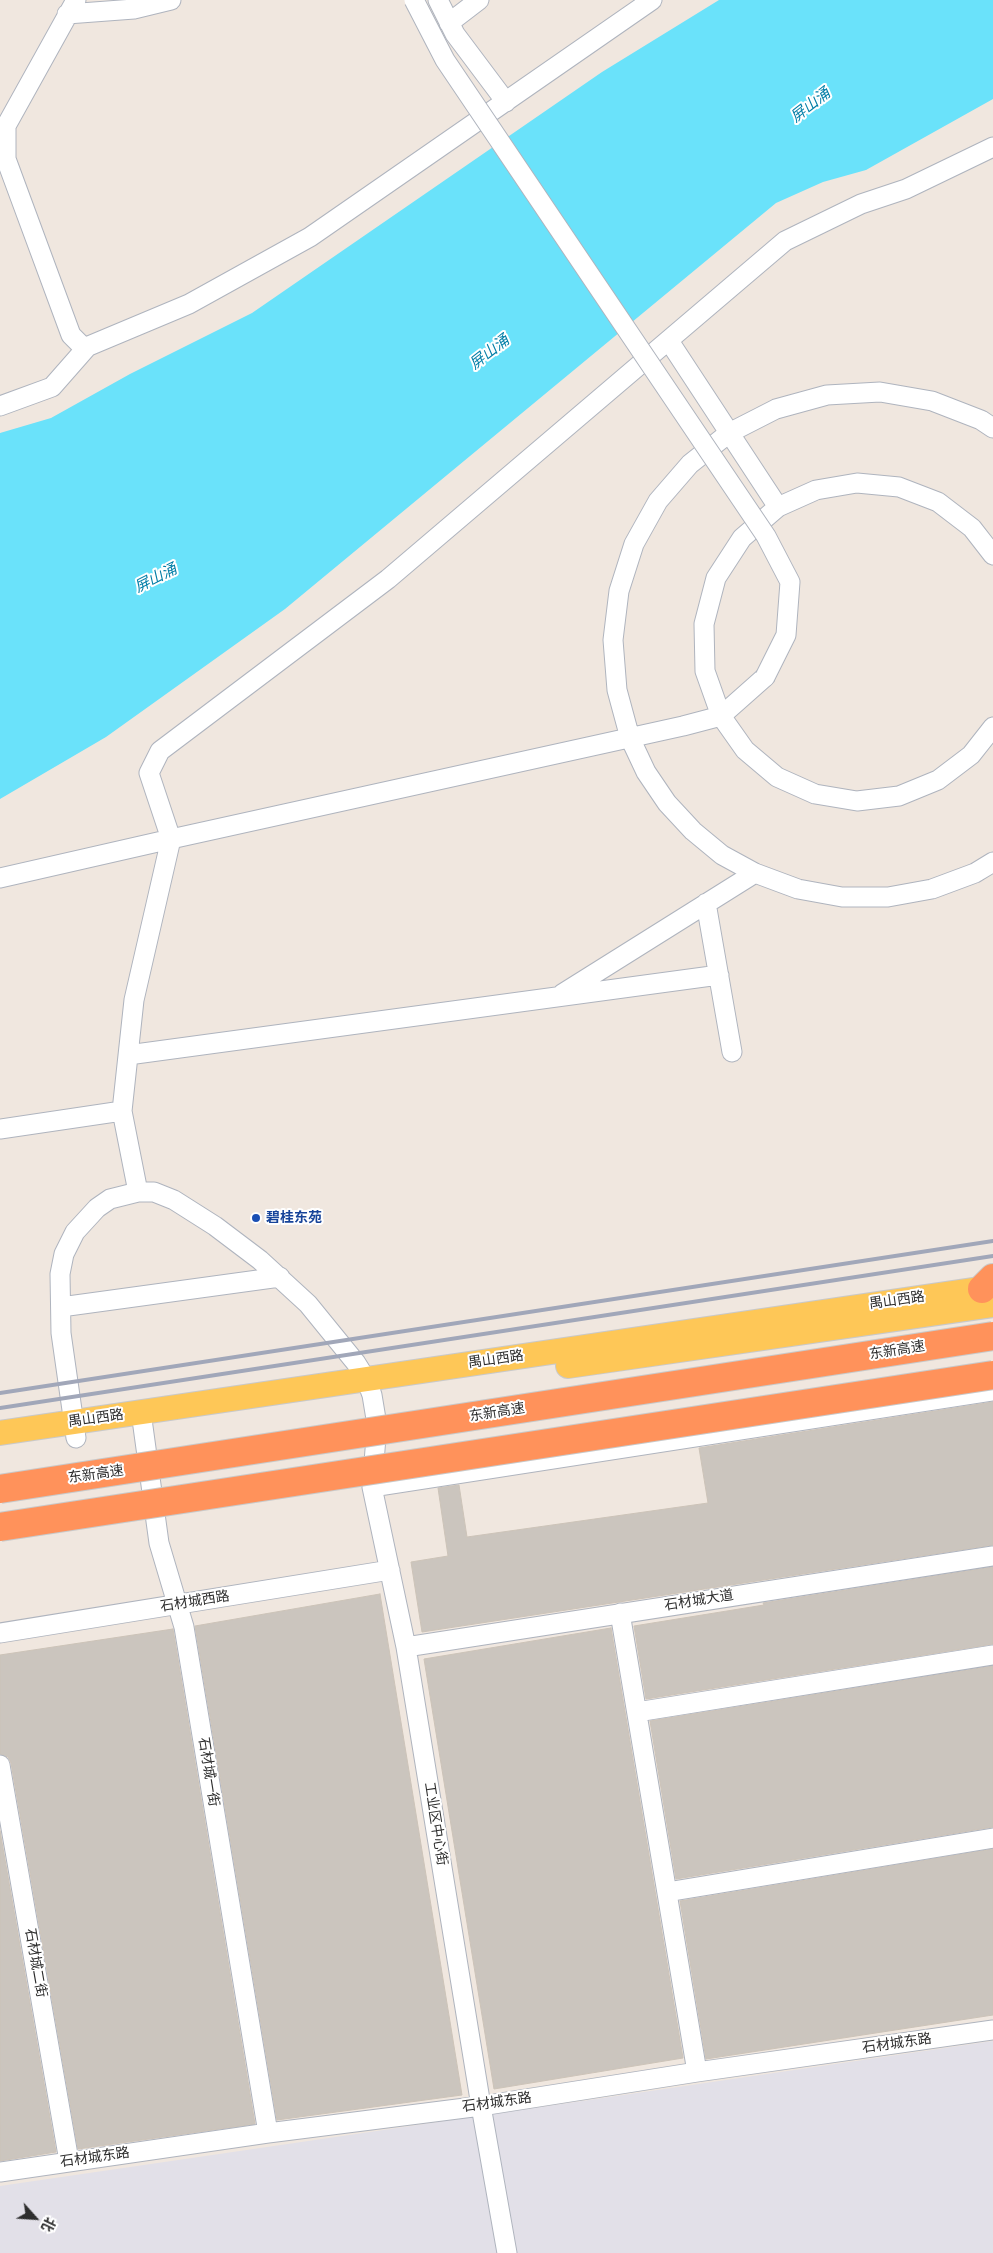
<!DOCTYPE html>
<meta charset="utf-8">
<style>
body{margin:0}
#map{position:relative;width:993px;height:2253px;overflow:hidden;background:#f0e7df;font-family:Roboto,"Noto Sans SC",sans-serif}
canvas{display:block}
.north{position:absolute;left:10px;top:2193px;width:50px;height:50px;-webkit-text-stroke:4px #fff;paint-order:stroke;rotate:116deg;font-size:14px;font-weight:700;line-height:20px;text-align:center;color:#2e2e2e}
.north::after{content:'';display:block;margin:auto;width:18px;height:22px;background:#2e2e2e;clip-path:polygon(50% 0,100% 100%,50% 72%,0 100%)}
</style>
<div id="map">
<canvas width="993" height="2253"></canvas>
<div class="north">北</div>
</div>
<script>
const ctx = document.querySelector('canvas').getContext('2d');
ctx.lineJoin = 'round';
function fillPath(path, color) {
  ctx.fillStyle = color;
  ctx.fill(path, 'evenodd');
}
function poly(rows) {
  const path = new Path2D();
  for (const r of rows) {
    path.moveTo(r[0], r[1]);
    for (let i = 2; i < r.length; i += 2) path.lineTo(r[i], r[i + 1]);
  }
  return path;
}
function stroke(path, color, width, dash) {
  ctx.strokeStyle = color;
  ctx.lineWidth = width;
  ctx.lineCap = dash ? 'butt' : 'round';
  ctx.setLineDash(dash || []);
  ctx.stroke(path);
}
function drawText(font, color, halo, rows, align = 'center') {
  ctx.font = font + ' Roboto,"Noto Sans SC",sans-serif';
  ctx.lineWidth = 4;
  ctx.setLineDash([]);
  ctx.textBaseline = 'middle';
  ctx.strokeStyle = halo;
  ctx.fillStyle = color;
  for (const [text, x, y, turn = 0] of rows) {
    ctx.save();
    ctx.translate(x, y);
    ctx.rotate((+turn || 0) * Math.PI / 180);
    ctx.textAlign = isNaN(turn) ? turn : align;
    if (halo) ctx.strokeText(text, 0, 0);
    ctx.fillText(text, 0, 0);
    ctx.restore();
  }
}
fillPath(poly([
 [993,2041,993,2253,0,2253,0,2186]
]), '#e2e0e8');
fillPath(poly([
 [719,0,993,0,993,99,866,170,823,182,776,203,285,609,106,737,0,799,0,433,51,418,130,374,252,313,602,72]
]), '#6ae2fa');
const building = poly([
 [993,1402,993,1545,422,1632,411,1562,448,1556,438,1488,459,1485,467,1537,708,1503,699,1448,993,1402],
 [993,1567,993,1644,646,1699,634,1626,764,1605,763,1603,993,1567],
 [380,1594,462,2095,277,2120,195,1626,380,1594],
 [611,1628,683,2058,494,2089,424,1659,611,1628],
 [173,1629,255,2124,78,2149,11,1763,8,1757,0,1754,0,1655,173,1629],
 [993,1666,993,1827,676,1879,650,1721,993,1666],
 [0,1831,56,2152,0,2161,0,1831],
 [993,1849,993,2015,706,2059,680,1901,993,1849]
]);
fillPath(building, '#cbc5be');
stroke(building, '#ccc3b8', 1);
const minor = poly([
 [76,0,6,126,6,159,71,335,84,348,189,304,310,237,652,0],
 [438,0,455,34,506,102],
 [67,14,134,9,171,0],
 [449,23,479,0],
 [669,341,778,507],
 [0,406,52,387,88,346],
 [993,428,981,420,932,401,880,392,827,395,776,409,729,433,690,464,658,501,634,544,619,591,613,640,617,690,630,738,646,772,667,803,693,831,722,855,755,873,798,889,842,897,888,897,932,889,975,873,993,862],
 [993,555,972,528,938,502,899,487,857,483,816,490,778,507,742,538,716,578,704,624,705,671,721,716,745,750,777,777,815,794,857,801,899,796,938,780,971,755,993,727],
 [0,878,171,839,149,773,160,751,388,579,785,241,861,204,906,189,993,147],
 [706,903,732,1052],
 [562,994,755,873],
 [128,1055,719,975],
 [0,1129,122,1111],
 [138,1192,122,1111,134,1000,171,839,683,726,721,716,765,677],
 [61,1307,280,1277],
 [141,1412,159,1543,184,1627,268,2133],
 [76,1438,61,1333,60,1274,64,1254,75,1232,97,1208,110,1199,138,1192,154,1192,174,1200,215,1226,260,1260,308,1304,356,1363,366,1379,372,1395,377,1425,372,1487,406,1647,481,2106,507,2253],
 [372,1487,993,1391],
 [620,1613,697,2072],
 [0,1633,390,1570],
 [406,1647,993,1556],
 [637,1712,993,1655],
 [0,1765,69,2161],
 [667,1892,993,1838],
 [0,2172,268,2133,481,2106,697,2072,993,2030]
]);
const major = poly([
 [568,1366,993,1305],
 [0,1433,993,1287]
]);
const highway = poly([
 [982,1289,993,1278]
]);
stroke(minor, '#afb4be', 21);
stroke(major, '#c9c9c9', 26);
stroke(highway, '#c9c9c9', 30);
stroke(minor, '#fff', 19);
stroke(major, '#fec757', 24);
stroke(highway, '#ff925b', 28);
stroke(poly([
 [0,1393,993,1241],
 [0,1408,993,1256]
]), '#a1a7b9', 4);
const minorBridge = poly([
 [414,0,445,60,766,536,790,582,786,635,765,677]
]);
const highwayBridge = poly([
 [0,1489,993,1336],
 [0,1527,993,1375]
]);
stroke(minorBridge, '#afb4be', 21, []);
stroke(highwayBridge, '#c9c9c9', 30, []);
stroke(minorBridge, '#fff', 19);
stroke(highwayBridge, '#ff925b', 28);
for (const [x, y, r, color] of [
 [256,1218,5,"#1a4fb4"]
]) {
  const dot = new Path2D();
  dot.arc(x, y, r, 0, 2 * Math.PI);
  ctx.fillStyle = color;
  ctx.fill(dot);
  stroke(dot, '#fff', 2);
}
drawText('bold 14px', '#164399', '#fff', [
 ["碧桂东苑",266,1218]
], 'left');
drawText('14px', '#2e2e2e', '#fff', [
 ["禺山西路",897,1301,-8],
 ["东新高速",897,1351,-9],
 ["禺山西路",496,1360,-8],
 ["东新高速",497,1413,-9],
 ["禺山西路",96,1419,-8],
 ["东新高速",96,1475,-8],
 ["石材城大道",699,1601,-9],
 ["石材城西路",195,1602,-9],
 ["石材城一街",208,1772,81],
 ["工业区中心街",435,1824,81],
 ["石材城二街",35,1963,80],
 ["石材城东路",897,2044,-8],
 ["石材城东路",497,2103,-8],
 ["石材城东路",95,2158,-8]
]);
drawText('italic 15px', '#027ea7', '#fff', [
 ["屏山涌",811,106,-38],
 ["屏山涌",490,353,-38],
 ["屏山涌",156,579,-27]
]);
</script>
